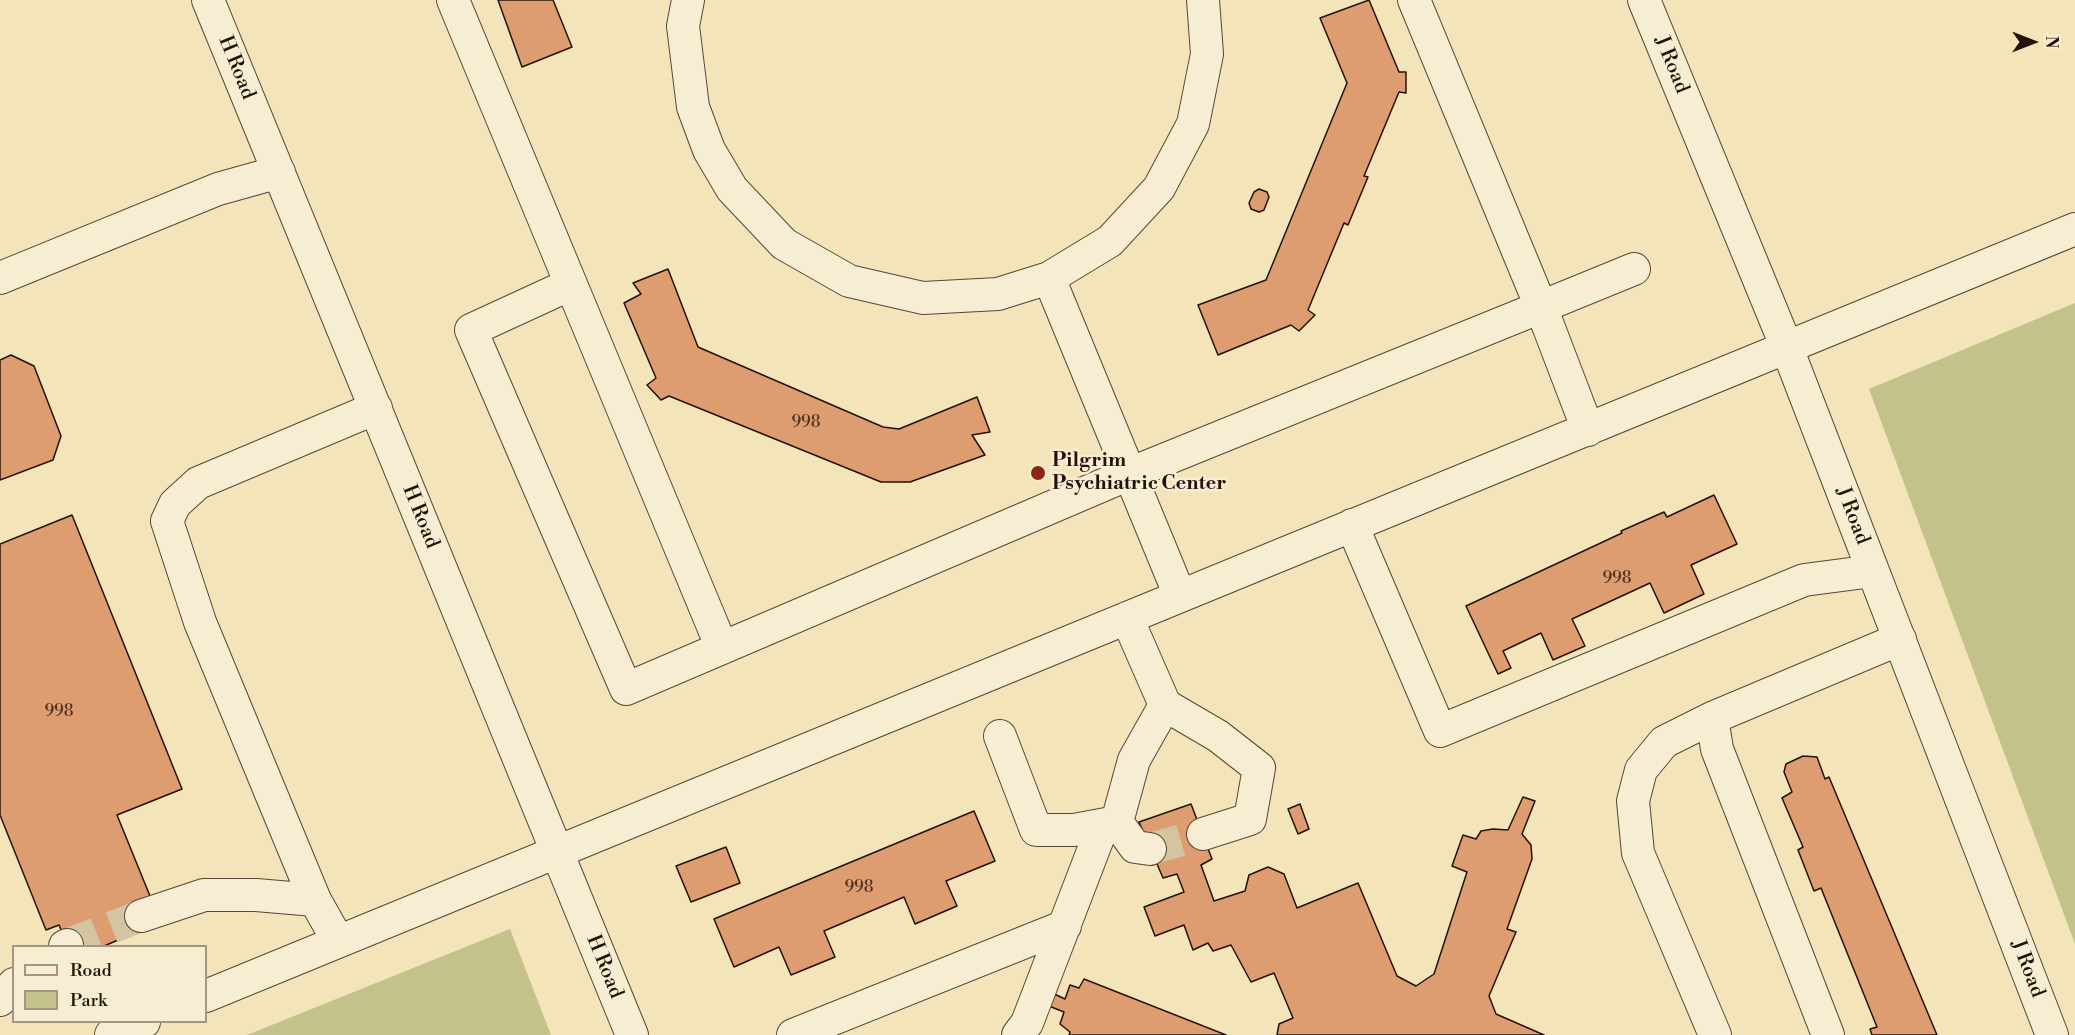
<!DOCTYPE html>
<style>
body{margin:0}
#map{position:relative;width:2075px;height:1035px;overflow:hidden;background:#f3e4ba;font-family:"Libre Bodoni",serif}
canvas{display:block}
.legend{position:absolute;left:12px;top:945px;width:195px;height:78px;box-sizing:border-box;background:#f7edd2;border:2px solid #a39582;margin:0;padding:8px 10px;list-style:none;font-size:18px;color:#24120a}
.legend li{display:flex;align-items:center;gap:12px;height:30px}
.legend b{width:30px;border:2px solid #a39582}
.north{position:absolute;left:2003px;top:12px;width:60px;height:60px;-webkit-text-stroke:4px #f7edd2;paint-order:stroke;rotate:90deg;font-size:16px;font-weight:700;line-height:24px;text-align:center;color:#24120a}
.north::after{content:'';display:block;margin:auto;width:21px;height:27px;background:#24120a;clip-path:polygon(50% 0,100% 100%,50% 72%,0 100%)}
</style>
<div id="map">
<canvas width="2075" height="1035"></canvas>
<ul class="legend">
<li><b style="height:8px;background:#f7edd2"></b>Road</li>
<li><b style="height:16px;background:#c3c28a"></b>Park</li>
</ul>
<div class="north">N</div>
</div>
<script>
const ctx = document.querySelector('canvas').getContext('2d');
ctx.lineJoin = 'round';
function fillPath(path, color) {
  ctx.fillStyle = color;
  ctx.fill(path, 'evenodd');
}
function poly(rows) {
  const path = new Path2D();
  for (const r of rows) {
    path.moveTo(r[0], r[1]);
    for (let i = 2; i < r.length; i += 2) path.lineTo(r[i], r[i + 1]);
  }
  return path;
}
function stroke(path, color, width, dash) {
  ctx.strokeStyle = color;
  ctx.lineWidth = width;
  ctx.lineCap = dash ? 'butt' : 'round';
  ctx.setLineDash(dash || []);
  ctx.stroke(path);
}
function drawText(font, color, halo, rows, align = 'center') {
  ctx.font = font + ' "Libre Bodoni",serif';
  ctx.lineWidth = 5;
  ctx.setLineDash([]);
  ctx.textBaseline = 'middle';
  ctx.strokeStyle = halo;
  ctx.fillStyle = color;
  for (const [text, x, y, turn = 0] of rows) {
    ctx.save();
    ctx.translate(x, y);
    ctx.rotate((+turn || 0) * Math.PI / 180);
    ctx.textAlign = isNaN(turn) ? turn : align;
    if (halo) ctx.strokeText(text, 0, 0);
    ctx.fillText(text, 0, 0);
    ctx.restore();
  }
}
fillPath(poly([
 [2075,303,2075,944,1869,389],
 [510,929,551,1035,247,1035]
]), '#c3c28a');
const building = poly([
 [498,0,553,0,572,47,522,67,498,0],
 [1369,0,1399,72,1406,72,1406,93,1399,92,1364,176,1368,177,1348,225,1344,223,1308,310,1315,315,1299,331,1291,325,1218,355,1198,305,1266,280,1347,83,1320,18,1369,0],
 [1259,189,1267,192,1269,197,1264,210,1259,212,1251,209,1249,203,1254,192,1259,189],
 [668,269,698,347,883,427,899,429,977,397,990,432,972,435,985,455,910,482,881,482,669,396,661,400,647,385,656,378,624,303,641,294,633,283,668,269],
 [11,355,34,366,61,436,53,460,0,480,0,360,11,355],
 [1714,495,1737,544,1691,565,1704,594,1664,613,1650,583,1572,619,1585,646,1553,660,1541,633,1503,651,1511,668,1498,674,1466,606,1622,533,1621,531,1664,512,1667,517,1714,495],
 [72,515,182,789,117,815,150,896,134,904,144,929,104,946,68,946,59,925,46,930,0,815,0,544,72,515],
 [1803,756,1817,757,1825,779,1829,777,1937,1035,1872,1035,1870,1029,1877,1027,1821,888,1814,891,1798,850,1803,847,1782,798,1792,792,1784,772,1786,764,1803,756],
 [1523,797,1535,801,1522,834,1531,845,1532,859,1507,929,1516,932,1489,996,1496,1014,1544,1035,1277,1035,1279,1024,1293,1018,1274,973,1251,982,1231,945,1213,951,1208,943,1193,950,1184,925,1155,936,1144,907,1184,892,1177,874,1163,878,1139,822,1191,804,1212,859,1201,865,1214,901,1245,891,1249,875,1268,867,1284,874,1297,908,1358,883,1397,976,1416,986,1434,974,1467,872,1452,866,1463,835,1476,839,1481,831,1493,829,1508,830,1523,797],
 [1300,804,1309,829,1298,834,1288,809,1300,804],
 [974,811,995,861,946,881,957,906,915,924,904,897,824,931,835,957,791,975,779,947,734,967,714,919,974,811],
 [726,847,740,883,691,902,676,866,726,847],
 [1084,979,1226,1035,1069,1035,1070,1032,1060,1024,1064,1012,1026,997,1031,983,1065,999,1070,985,1079,988,1084,979]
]);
fillPath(building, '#de9c71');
stroke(building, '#24120a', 1.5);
stroke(poly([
 [1150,849,1203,834],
 [67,945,141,916]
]), '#d4c4a0', 32, [32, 16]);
const minor = poly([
 [208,0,632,1035],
 [453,0,722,648,1129,474,1541,307,1414,0],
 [688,0,683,26,693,107,709,150,732,189,784,244,849,281,923,298,998,294,1049,278,1110,241,1159,188,1193,124,1207,54,1203,0],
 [1644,0,1787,348,2052,1035],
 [0,278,218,189,279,172],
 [1049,278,1180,596],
 [571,284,471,330,626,689,722,648],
 [1588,430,1541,307,1634,269],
 [1352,525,1440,731,1804,580,1873,571],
 [1127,618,1165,705,1134,760,1117,822,1135,847,1150,849],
 [1165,705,1218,736,1259,768,1250,819,1203,834],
 [1712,718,1664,742,1641,770,1633,801,1638,853,1715,1035],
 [1000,736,1036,830,1074,830,1117,822],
 [315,900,200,622,167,521,175,504,198,483,376,408],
 [141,916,204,895,256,895,315,900,338,941],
 [65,946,67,945],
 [206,996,2075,229],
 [0,1000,14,984],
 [111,1035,144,1022],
 [793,1035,1065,926],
 [1018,1035,1027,1023,1103,825],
 [1828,1035,1717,749,1712,718,1900,639]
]);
stroke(minor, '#584636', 34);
stroke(minor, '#f7edd2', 32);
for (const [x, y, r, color] of [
 [1038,473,8,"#8f2418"]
]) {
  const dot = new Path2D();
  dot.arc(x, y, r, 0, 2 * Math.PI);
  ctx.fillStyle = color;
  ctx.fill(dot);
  stroke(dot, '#f7edd2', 2);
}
drawText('16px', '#523424', null, [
 ["998",806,423],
 ["998",1617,579],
 ["998",59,712],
 ["998",859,888]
]);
drawText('20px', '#24120a', '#f7edd2', [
 ["J Road",1671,65,68],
 ["H Road",236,68,68],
 ["J Road",1852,516,69],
 ["H Road",420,517,68],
 ["H Road",604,967,68],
 ["J Road",2027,969,69]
]);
drawText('bold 20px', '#24120a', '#f7edd2', [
 ["Pilgrim",1052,461],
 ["Psychiatric Center",1052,484]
], 'left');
</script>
